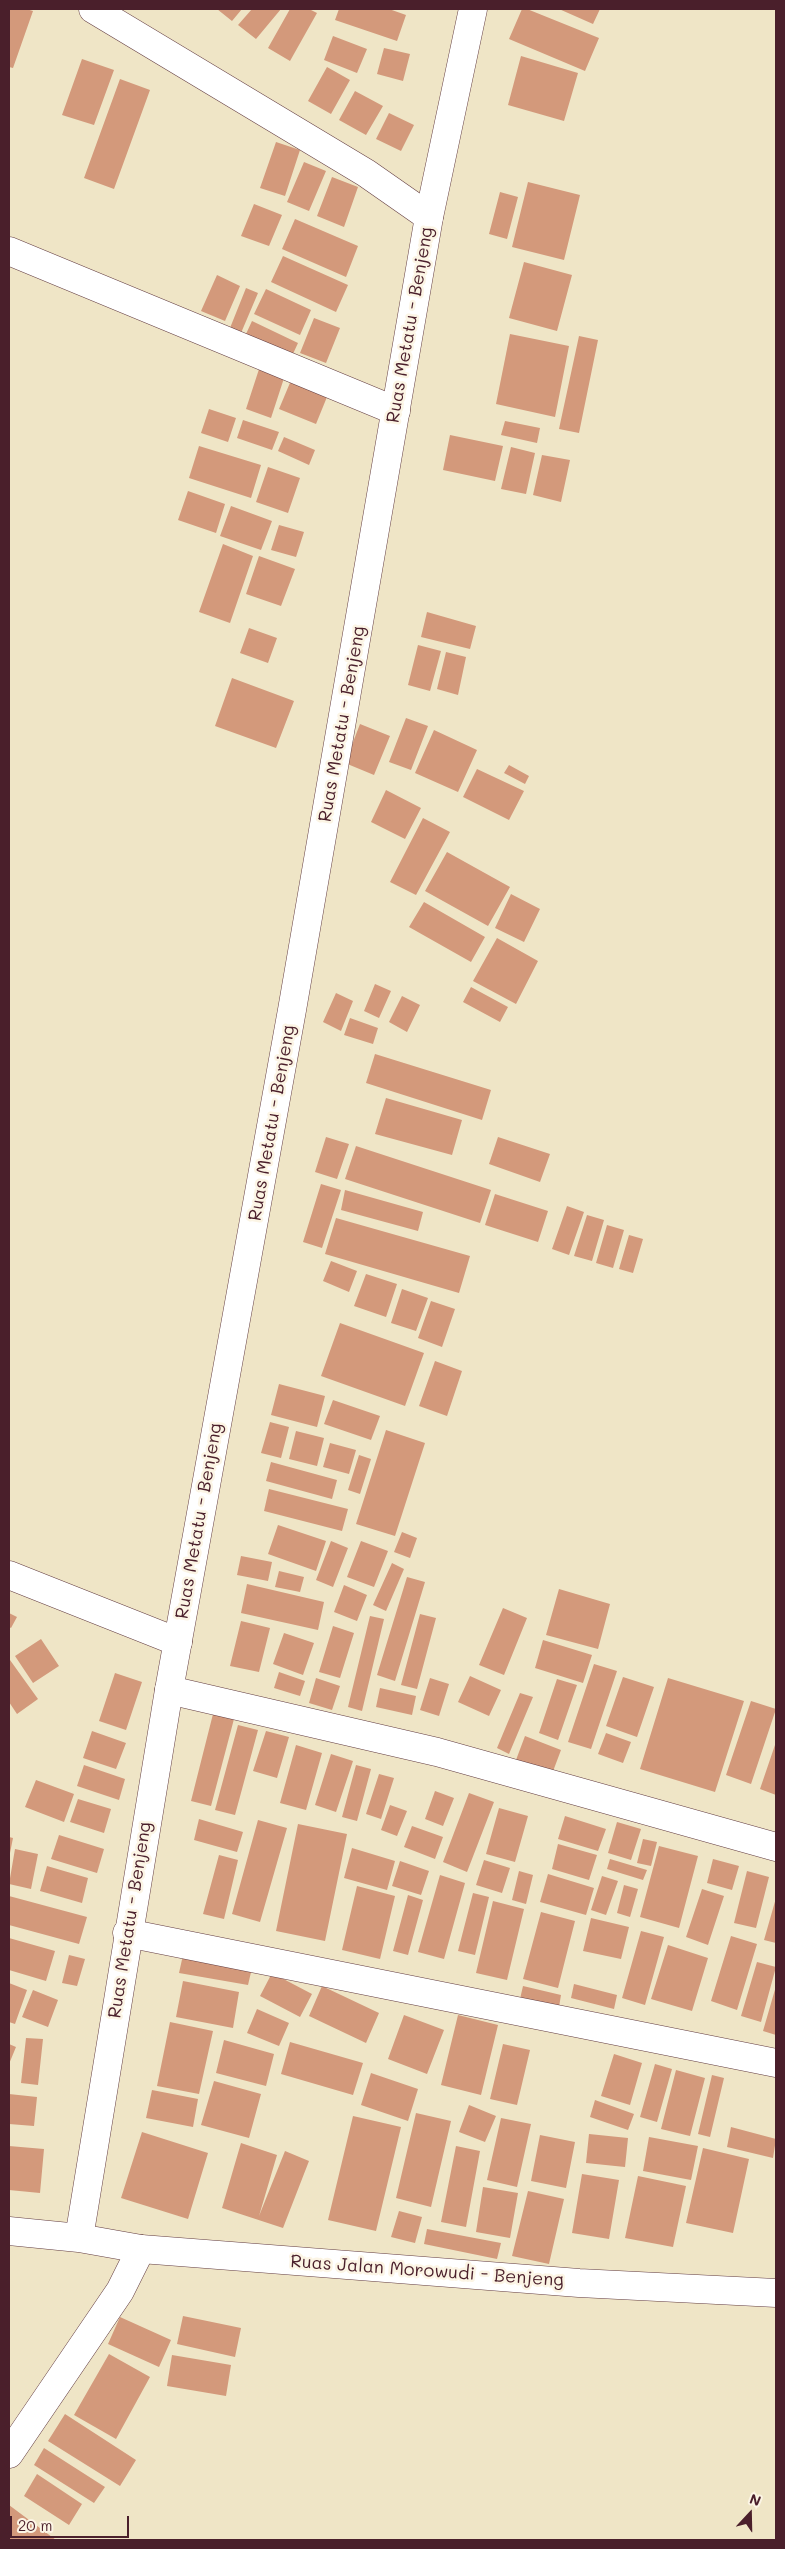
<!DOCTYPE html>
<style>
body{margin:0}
#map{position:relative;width:785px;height:2549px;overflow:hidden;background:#efe5c6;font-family:Mali,sans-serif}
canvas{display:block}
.frame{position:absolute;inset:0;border:10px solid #4a1f2b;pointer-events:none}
.north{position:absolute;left:725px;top:2489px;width:50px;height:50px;-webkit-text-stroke:4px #fcf5e5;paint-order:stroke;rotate:21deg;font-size:14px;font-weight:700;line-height:20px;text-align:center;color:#4a1f2b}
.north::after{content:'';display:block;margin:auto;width:18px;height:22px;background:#4a1f2b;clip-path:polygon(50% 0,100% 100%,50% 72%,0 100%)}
.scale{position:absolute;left:10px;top:2516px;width:119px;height:22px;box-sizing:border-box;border:2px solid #4a1f2b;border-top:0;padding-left:6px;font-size:15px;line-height:18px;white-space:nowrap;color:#4a1f2b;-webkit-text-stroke:4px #fcf5e5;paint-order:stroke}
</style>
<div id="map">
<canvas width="785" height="2549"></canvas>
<div class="frame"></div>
<div class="north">N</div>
<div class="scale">20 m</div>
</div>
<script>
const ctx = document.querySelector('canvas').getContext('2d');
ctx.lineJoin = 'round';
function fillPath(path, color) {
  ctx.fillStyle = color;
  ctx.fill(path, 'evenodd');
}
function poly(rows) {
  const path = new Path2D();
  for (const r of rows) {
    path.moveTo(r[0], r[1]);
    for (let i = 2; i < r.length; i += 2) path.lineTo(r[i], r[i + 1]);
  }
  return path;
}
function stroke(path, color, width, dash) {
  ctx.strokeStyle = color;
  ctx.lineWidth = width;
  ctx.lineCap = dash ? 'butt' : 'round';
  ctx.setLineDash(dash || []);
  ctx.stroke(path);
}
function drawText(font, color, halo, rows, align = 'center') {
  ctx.font = font + ' Mali,sans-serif';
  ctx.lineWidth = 5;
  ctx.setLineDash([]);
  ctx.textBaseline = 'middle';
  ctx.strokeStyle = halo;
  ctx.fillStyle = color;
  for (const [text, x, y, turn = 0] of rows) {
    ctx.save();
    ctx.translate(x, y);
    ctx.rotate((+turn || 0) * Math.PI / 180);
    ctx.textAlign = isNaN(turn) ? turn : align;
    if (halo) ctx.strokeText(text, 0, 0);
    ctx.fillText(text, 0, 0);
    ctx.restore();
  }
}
fillPath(poly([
 [9,9,26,9,33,11,13,68,9,67],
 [217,9,242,9,232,21],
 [252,9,281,9,256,39,238,25],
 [290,9,309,9,317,13,290,61,268,48],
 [339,9,389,9,406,15,397,41,335,20],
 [522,9,527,9,599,38,585,71,509,39],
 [559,9,600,9,593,24],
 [333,36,367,49,357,73,324,60],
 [384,48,410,54,403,81,377,74],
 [521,56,578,73,564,121,508,105],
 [82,59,114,70,94,125,62,115],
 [327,67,350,80,331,114,308,101],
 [120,79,150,90,114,189,84,178],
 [355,91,383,106,366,135,339,120],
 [389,113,414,125,401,151,376,139],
 [276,142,300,150,285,196,260,188],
 [304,162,326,171,309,211,287,202],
 [332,177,358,187,344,227,317,216],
 [528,182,580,195,564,260,512,247],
 [500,192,518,197,507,239,489,234],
 [254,204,282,215,269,246,241,236],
 [295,219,358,246,346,277,282,249],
 [283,256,348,285,336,312,271,282],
 [524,262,572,275,557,331,509,318],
 [217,275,240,286,225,321,201,311],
 [246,288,258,293,241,333,230,328],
 [266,289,311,310,300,335,254,314],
 [314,318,340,328,326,363,300,353],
 [252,321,298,343,292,356,246,334],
 [510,334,569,346,555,417,496,404],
 [579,336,598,340,579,433,559,429],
 [261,363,286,372,271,418,246,409],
 [292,378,329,392,316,424,279,409],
 [209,409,236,418,228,442,201,433],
 [243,420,279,432,272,450,237,438],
 [505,421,540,428,537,443,501,435],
 [450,435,503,446,495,481,443,470],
 [284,437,315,450,309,465,278,451],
 [199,446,261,465,251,498,189,478],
 [511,447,535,453,526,494,501,489],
 [542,455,570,460,561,502,533,495],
 [268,467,300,478,288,513,256,502],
 [188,491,225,504,216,533,178,520],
 [231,506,272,521,261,550,220,536],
 [279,525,304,532,296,557,271,550],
 [223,544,253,556,230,623,199,612],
 [259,556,295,569,281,606,246,594],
 [427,612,476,626,470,649,421,637],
 [249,628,277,638,268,663,240,653],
 [418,645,441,651,430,691,408,685],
 [446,652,466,657,458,695,437,689],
 [232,678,294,701,276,748,215,726],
 [406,718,428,726,411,770,389,762],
 [360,724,390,736,374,775,345,763],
 [434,730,477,750,458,792,415,773],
 [509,765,529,776,525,784,504,773],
 [477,769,524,791,509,820,463,797],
 [386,790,421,808,405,839,371,822],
 [423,818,450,832,416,895,390,882],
 [447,852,510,887,488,926,425,891],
 [511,894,540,909,524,942,495,928],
 [424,902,485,937,471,962,409,927],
 [497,938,538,961,516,1004,473,981],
 [375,984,391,991,379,1018,364,1011],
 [471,987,508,1007,500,1022,463,1002],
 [336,993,353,1001,341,1031,323,1022],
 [402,996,420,1005,407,1032,389,1022],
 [350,1018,378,1028,373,1044,344,1035],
 [375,1054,491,1090,482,1120,366,1083],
 [386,1098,462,1120,452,1155,375,1134],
 [326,1137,349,1144,337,1179,315,1172],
 [498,1137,550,1154,540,1182,489,1164],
 [356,1146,491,1190,480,1223,345,1179],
 [321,1184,341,1190,322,1248,303,1242],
 [345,1190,423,1212,418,1231,341,1210],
 [495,1194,548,1211,538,1242,485,1225],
 [567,1206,584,1212,569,1255,552,1249],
 [587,1215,604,1220,592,1261,574,1256],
 [336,1218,470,1256,459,1293,325,1254],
 [607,1225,624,1230,613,1268,596,1263],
 [629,1235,643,1239,633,1273,619,1269],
 [331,1261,357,1271,349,1292,323,1281],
 [366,1274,397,1284,386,1317,354,1306],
 [402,1289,428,1298,416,1331,391,1323],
 [431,1301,455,1309,442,1347,418,1338],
 [340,1323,424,1353,405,1406,321,1376],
 [435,1361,462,1371,447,1416,419,1406],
 [279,1384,325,1396,317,1427,271,1415],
 [333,1400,380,1416,371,1440,324,1424],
 [270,1422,289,1427,281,1458,261,1453],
 [386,1430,425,1443,395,1536,356,1524],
 [296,1431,324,1438,317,1466,289,1459],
 [330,1443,356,1450,349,1474,323,1467],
 [359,1455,371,1459,360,1494,348,1490],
 [271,1462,337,1480,332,1499,266,1481],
 [269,1489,348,1509,342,1531,264,1511],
 [278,1525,326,1541,316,1571,268,1554],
 [402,1532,417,1538,410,1558,394,1552],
 [331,1541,348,1548,333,1587,316,1580],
 [361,1541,388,1551,374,1587,347,1577],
 [241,1556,272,1562,268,1581,237,1575],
 [392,1563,404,1569,386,1611,373,1605],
 [279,1571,304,1577,300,1592,275,1587],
 [407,1577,425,1582,395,1681,377,1675],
 [247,1584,324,1602,318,1630,241,1613],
 [344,1585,367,1595,357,1621,334,1612],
 [559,1589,610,1604,598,1649,546,1635],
 [503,1608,527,1618,504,1675,479,1665],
 [9,1613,17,1617,11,1628,9,1627],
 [420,1614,436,1618,417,1689,401,1685],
 [370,1616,384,1619,362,1711,348,1707],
 [241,1621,270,1628,259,1672,230,1666],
 [333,1626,354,1633,340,1678,319,1672],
 [284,1633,314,1643,303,1675,273,1664],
 [41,1639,59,1666,33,1683,15,1656],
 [543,1640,592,1655,583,1683,535,1668],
 [10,1660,38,1699,17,1714,9,1702],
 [594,1664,617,1671,591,1749,568,1742],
 [279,1672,305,1681,300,1696,274,1688],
 [115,1673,142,1682,126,1730,99,1721],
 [470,1676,501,1690,489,1716,458,1702],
 [623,1677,654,1687,637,1737,606,1726],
 [316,1678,340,1686,332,1710,309,1703],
 [430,1678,449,1684,439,1716,420,1710],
 [668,1678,744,1701,715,1792,640,1769],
 [557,1679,577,1685,558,1740,539,1733],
 [380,1688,416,1696,412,1715,376,1707],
 [520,1693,533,1697,509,1754,497,1748],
 [751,1701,776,1709,751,1784,726,1775],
 [213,1714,234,1719,211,1806,191,1801],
 [238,1725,258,1730,235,1815,215,1810],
 [92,1731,126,1743,116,1769,83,1758],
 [266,1731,289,1737,277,1778,253,1771],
 [606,1733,631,1742,623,1763,598,1754],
 [525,1736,561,1750,552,1774,516,1760],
 [776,1742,776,1795,760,1789],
 [296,1745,322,1753,306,1810,280,1803],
 [331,1754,353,1761,336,1812,315,1805],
 [84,1765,125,1779,119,1800,77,1786],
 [356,1765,371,1769,357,1821,342,1817],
 [379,1774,394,1778,381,1819,366,1814],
 [36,1780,74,1794,64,1822,25,1807],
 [435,1791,454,1798,443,1826,425,1819],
 [469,1793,494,1802,467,1872,443,1862],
 [78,1799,111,1809,104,1833,70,1822],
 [390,1805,407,1811,397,1836,381,1830],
 [499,1808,528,1816,515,1862,486,1854],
 [565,1816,606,1829,598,1851,558,1839],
 [199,1819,243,1832,237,1852,194,1840],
 [258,1820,287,1828,260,1922,232,1914],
 [617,1822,641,1829,631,1860,608,1853],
 [298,1824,347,1834,325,1941,276,1931],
 [412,1826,443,1837,435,1859,404,1847],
 [59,1835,104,1849,97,1873,51,1859],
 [9,1837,13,1838,10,1853,9,1853],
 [643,1839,657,1842,651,1866,637,1863],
 [558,1844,597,1855,589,1880,552,1869],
 [659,1846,698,1856,679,1928,640,1917],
 [352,1848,395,1861,387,1890,344,1878],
 [15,1849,38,1854,31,1889,9,1884],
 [219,1855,238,1860,224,1919,203,1914],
 [610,1859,647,1870,643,1880,607,1869],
 [713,1859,739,1866,732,1890,707,1883],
 [484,1860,510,1868,502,1893,476,1885],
 [400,1861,429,1871,421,1895,392,1886],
 [47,1866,88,1878,82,1903,40,1891],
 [519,1871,533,1875,526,1904,512,1900],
 [747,1871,769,1877,756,1928,734,1923],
 [548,1874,594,1888,586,1915,540,1902],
 [440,1875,465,1883,444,1959,418,1952],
 [602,1876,618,1881,606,1915,591,1910],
 [624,1885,638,1889,630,1917,617,1913],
 [357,1886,395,1896,380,1959,342,1950],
 [702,1889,724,1896,708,1945,686,1937],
 [473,1893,489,1897,475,1955,458,1951],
 [408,1895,423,1900,408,1955,393,1951],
 [9,1896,87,1917,79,1944,9,1925],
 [776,1898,776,1943,764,1940],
 [493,1901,524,1909,507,1980,476,1973],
 [541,1912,575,1921,558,1988,523,1979],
 [591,1918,629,1927,621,1959,583,1951],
 [641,1931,664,1937,645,2005,622,1998],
 [731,1936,757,1944,737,2010,711,2001],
 [9,1938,55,1951,46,1981,9,1970],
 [668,1945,708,1958,692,2011,651,1999],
 [69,1955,85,1959,77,1986,62,1983],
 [183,1955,252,1968,248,1985,179,1973],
 [757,1962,776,1967,761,2022,741,2016],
 [272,1973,312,1994,300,2017,260,1996],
 [183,1981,239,1992,233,2028,176,2017],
 [9,1983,27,1990,15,2024,9,2022],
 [574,1984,617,1995,614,2009,571,1998],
 [322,1986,379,2013,366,2043,309,2016],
 [523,1986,561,1995,559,2007,520,1999],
 [776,1986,776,2035,763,2031],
 [33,1990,58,2000,48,2027,22,2017],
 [257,2009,289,2023,279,2046,247,2033],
 [404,2015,444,2030,427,2074,388,2059],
 [458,2015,498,2025,481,2095,441,2085],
 [170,2022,213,2031,199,2094,157,2086],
 [26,2038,43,2039,38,2085,21,2083],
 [224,2040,274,2054,266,2086,216,2073],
 [290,2042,363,2063,353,2095,281,2074],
 [9,2044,16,2047,9,2064],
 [503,2044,530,2050,517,2105,490,2099],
 [614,2054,642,2063,630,2105,601,2096],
 [655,2064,672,2069,657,2122,640,2117],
 [676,2070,705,2078,690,2136,661,2129],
 [371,2073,418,2089,408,2121,361,2105],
 [712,2075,724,2078,710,2137,698,2134],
 [214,2081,261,2094,249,2138,201,2125],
 [152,2090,198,2099,193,2127,146,2118],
 [9,2094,37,2097,34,2126,9,2124],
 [595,2100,634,2114,628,2130,590,2117],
 [469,2105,496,2116,485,2142,459,2132],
 [416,2113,451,2121,431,2207,396,2198],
 [353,2116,401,2127,376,2231,328,2220],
 [501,2118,531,2124,517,2187,487,2180],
 [731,2127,776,2139,773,2158,727,2147],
 [142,2132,208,2153,188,2219,121,2198],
 [589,2134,628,2138,625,2167,586,2163],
 [540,2135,575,2142,566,2188,531,2181],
 [649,2137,698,2146,691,2180,643,2171],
 [241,2143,277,2155,259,2216,285,2151,309,2161,283,2228,222,2208],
 [9,2146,44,2149,40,2193,9,2190],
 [456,2146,480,2151,466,2227,441,2222],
 [703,2148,749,2159,733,2233,686,2223],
 [582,2174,619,2180,609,2239,572,2233],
 [638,2176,686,2186,673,2247,625,2238],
 [483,2187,518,2193,510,2238,476,2232],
 [528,2191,564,2199,549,2264,512,2256],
 [399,2211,422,2217,415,2243,391,2237],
 [427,2229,501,2243,497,2259,424,2244],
 [183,2316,241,2328,235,2357,177,2344],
 [120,2317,171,2340,159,2367,108,2344],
 [109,2354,150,2377,116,2439,74,2415],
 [172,2355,231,2365,226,2396,167,2386],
 [65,2414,136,2460,120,2486,48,2441],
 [44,2448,105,2487,94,2503,34,2465],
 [37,2474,82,2504,69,2525,24,2496],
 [9,2505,56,2540,9,2540]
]), '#d3997b');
const street = poly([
 [93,9,366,173,429,217],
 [9,251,396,411],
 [9,1575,178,1642],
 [169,1690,437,1752,776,1847],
 [127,1933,776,2063],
 [9,2454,120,2291,141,2249]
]);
const secondary = poly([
 [9,2231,79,2238,141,2249,579,2283,776,2293],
 [79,2238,169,1690,292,1010,429,217,473,9]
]);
stroke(street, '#633d42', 29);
stroke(secondary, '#633d42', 29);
stroke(street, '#fff', 28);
stroke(secondary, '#fff', 28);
drawText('18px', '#4a1f2b', '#fcf5e5', [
 ["Ruas Metatu - Benjeng",410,325,-80],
 ["Ruas Metatu - Benjeng",342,724,-80],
 ["Ruas Metatu - Benjeng",272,1123,-80],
 ["Ruas Metatu - Benjeng",199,1521,-80],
 ["Ruas Metatu - Benjeng",130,1920,-81],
 ["Ruas Jalan Morowudi - Benjeng",427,2271,4]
]);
</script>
